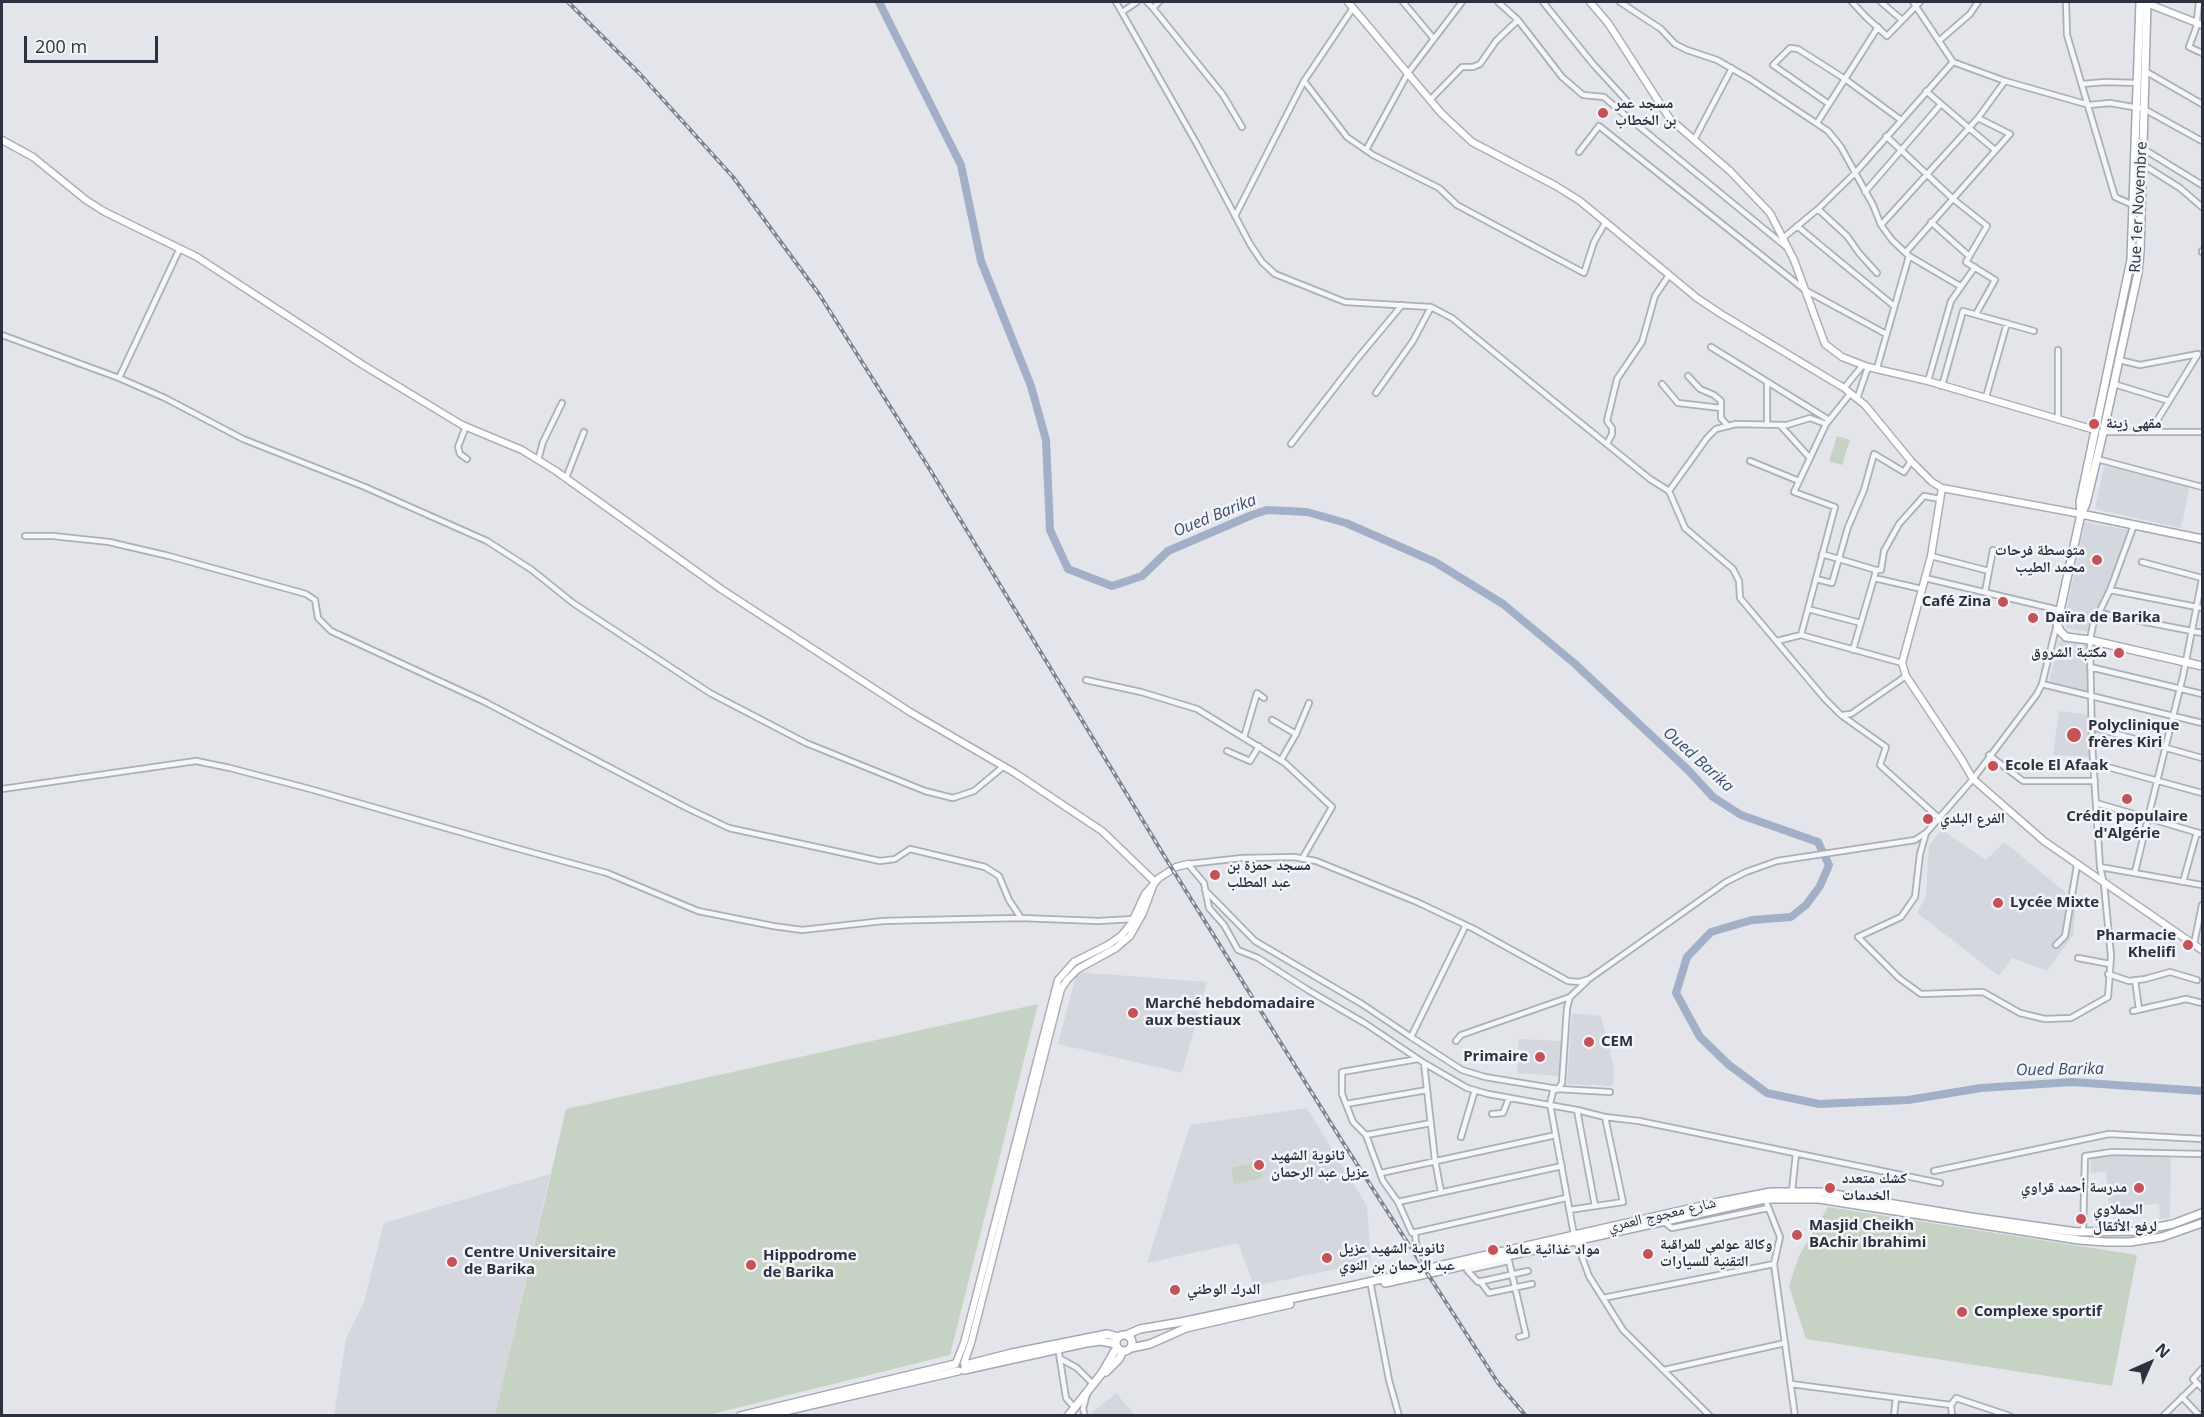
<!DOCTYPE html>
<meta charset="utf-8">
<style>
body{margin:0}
#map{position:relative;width:2204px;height:1417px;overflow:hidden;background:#e3e5ea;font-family:"Open Sans",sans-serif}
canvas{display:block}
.frame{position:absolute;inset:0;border:3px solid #2c3140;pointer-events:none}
.north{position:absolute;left:2120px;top:1333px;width:60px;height:60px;-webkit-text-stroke:4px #f2f4f7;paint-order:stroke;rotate:45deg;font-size:16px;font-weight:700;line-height:24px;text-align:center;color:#2c3140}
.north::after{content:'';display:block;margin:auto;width:21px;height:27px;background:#2c3140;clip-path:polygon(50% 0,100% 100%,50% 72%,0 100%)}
.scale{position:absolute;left:24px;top:36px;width:134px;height:27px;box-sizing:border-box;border:3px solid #2c3140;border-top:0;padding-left:8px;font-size:18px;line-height:21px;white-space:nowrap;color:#2c3140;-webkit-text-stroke:4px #f2f4f7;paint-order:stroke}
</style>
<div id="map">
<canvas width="2204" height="1417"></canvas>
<div class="frame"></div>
<div class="north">N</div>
<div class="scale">200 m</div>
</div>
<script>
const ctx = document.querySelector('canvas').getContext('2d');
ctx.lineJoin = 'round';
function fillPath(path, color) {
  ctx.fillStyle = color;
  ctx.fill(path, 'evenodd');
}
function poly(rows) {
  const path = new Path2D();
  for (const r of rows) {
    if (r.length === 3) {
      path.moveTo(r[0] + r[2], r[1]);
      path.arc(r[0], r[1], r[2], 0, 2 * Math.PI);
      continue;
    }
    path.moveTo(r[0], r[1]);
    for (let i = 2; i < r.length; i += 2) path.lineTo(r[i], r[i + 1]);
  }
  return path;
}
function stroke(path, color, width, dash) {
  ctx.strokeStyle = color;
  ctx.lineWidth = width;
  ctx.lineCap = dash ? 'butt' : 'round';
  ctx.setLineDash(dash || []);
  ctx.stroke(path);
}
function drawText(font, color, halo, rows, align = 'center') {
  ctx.font = font + ' "Open Sans","Noto Naskh Arabic",sans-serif';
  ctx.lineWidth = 5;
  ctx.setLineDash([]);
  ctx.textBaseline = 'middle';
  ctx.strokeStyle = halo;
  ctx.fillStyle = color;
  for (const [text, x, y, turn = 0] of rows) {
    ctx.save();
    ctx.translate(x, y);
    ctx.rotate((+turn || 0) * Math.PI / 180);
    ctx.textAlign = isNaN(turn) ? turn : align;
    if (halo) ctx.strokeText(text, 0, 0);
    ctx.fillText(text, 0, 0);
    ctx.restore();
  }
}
fillPath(poly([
 [2104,466,2190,485,2181,528,2095,509],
 [2085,522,2129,530,2089,632,2067,628,2064,622],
 [2063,639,2088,644,2089,694,2049,683,2058,643],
 [2059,711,2091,715,2093,757,2053,755],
 [1942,830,1986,860,2004,842,2064,891,2076,906,2073,935,2047,971,2012,958,1999,976,1917,913,1926,896,1929,845],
 [1077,972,1207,982,1182,1073,1058,1044],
 [1572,1013,1601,1016,1614,1068,1613,1086,1567,1084],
 [1519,1039,1562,1041,1560,1076,1517,1073],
 [1307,1108,1367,1206,1371,1262,1254,1286,1238,1243,1147,1263,1190,1125],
 [2091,1155,2171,1157,2170,1218,2160,1219,2159,1204,2109,1207,2106,1172,2091,1173],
 [550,1174,495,1415,334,1415,346,1339,364,1302,384,1223],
 [1116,1393,1135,1415,1093,1415,1091,1413]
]), '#d5d7de');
fillPath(poly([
 [1837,436,1850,440,1842,465,1829,461],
 [1038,1004,950,1355,708,1415,495,1415,566,1109],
 [1260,1161,1263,1178,1234,1184,1231,1168],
 [1828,1207,2137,1255,2112,1386,1806,1339,1789,1286,1799,1256]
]), '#c6d3c4');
stroke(poly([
 [879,2,961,165,981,261,1031,386,1046,440,1050,530,1068,569,1112,586,1142,576,1168,551,1252,515,1267,510,1307,512,1346,523,1435,562,1503,604,1574,663,1688,770,1713,797,1741,815,1818,842,1829,865,1820,886,1806,905,1791,917,1752,920,1711,932,1687,957,1676,993,1700,1037,1729,1065,1767,1093,1819,1104,1908,1100,1981,1088,2072,1082,2202,1091]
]), '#a1afc7', 8);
const street = poly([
 [1116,2,1198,146,1250,244,1262,262,1275,274,1345,302,1431,307,1452,318,1556,403,1650,479,1669,491],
 [1147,2,1153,8,1159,2],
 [1403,2,1434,39],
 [1498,2,1518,20,1562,77,1583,95,1604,97,1619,110],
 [1543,2,1593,64,1627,101,1619,110,1785,246],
 [1620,2,1661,29,1675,44,1687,50,1717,60,1750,79,1828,131,1841,147,1873,205,1881,225,1892,240,1909,256,1960,286],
 [1852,2,1866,17,1887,36,1920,2],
 [1881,2,1902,20],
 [1913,2,1953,62,2005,81,2089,105,2110,103,2144,109,2202,141],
 [2066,2,2067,35,2115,197,2133,205],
 [2199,2,2196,28,2189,47,2202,53],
 [1153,8,1223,95,1242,127],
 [1122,12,1137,2],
 [1940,40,1970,14,1978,2],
 [2145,71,2202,104],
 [1304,81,1347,137,1373,155,1439,188,1457,205,1584,273,1594,242,1605,223],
 [2082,84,2105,82,2138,83],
 [1430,100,1462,67,1473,67,1480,64,1496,41,1518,20],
 [1829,104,1773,65,1790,48,1798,49,1845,79,1901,120],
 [1978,118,2005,81],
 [1817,123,1878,27],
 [1886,136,1952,198,1987,226,1966,262,1995,280,1976,314],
 [1694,140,1732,68],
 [2142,148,2202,185],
 [1366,150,1408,73,1462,2],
 [1579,152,1599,126,1805,290,1886,334],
 [2142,164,2180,188,2202,207],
 [1865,192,1941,104],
 [1818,209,1855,173,1953,62],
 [1235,216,1304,81,1353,8],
 [1931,222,1969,256],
 [1881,225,1969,128,1926,91],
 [1797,226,1894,306],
 [1783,238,1818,209,1847,236,1859,253,1877,273],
 [180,248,119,378,165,398,243,439,365,487,487,541,532,570,573,603,710,693,806,743,925,791,953,798,974,791,1004,766],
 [2202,251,2202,252],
 [1906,252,2010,134,1978,118,1969,128,1995,150],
 [2,335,119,378],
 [1711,347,1829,420],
 [2119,360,2140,365,2198,354,2150,432],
 [1877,368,1909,256],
 [1688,376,1700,389,1714,395,1721,401,1721,418,1728,426],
 [1928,381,1951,301,1975,267],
 [1662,384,1678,403,1721,408],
 [2114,384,2169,401],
 [1942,386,1963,311,2034,331],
 [1844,388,1863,365],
 [1376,393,1413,341,1431,307],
 [1850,394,1826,424,1810,418,1787,425,1736,424,1716,429,1707,438,1669,491,1685,528,1733,569,1739,581,1740,598,1825,699,1841,715,1886,747,1880,765,1940,819],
 [1986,397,2007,323],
 [1857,399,1868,367],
 [2058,418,2058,350],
 [1767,425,1767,382],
 [1780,425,1810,458],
 [466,426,458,447,460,454,467,459],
 [2101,432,2202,432],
 [1291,444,1357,359,1402,305],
 [1607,444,1612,434,1612,428,1607,421,1617,379,1642,342,1655,296,1669,275],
 [2097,459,2202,487],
 [538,460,543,442,562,403],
 [1750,461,1799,481],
 [566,478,584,432],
 [25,536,53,536,109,542,169,556,306,594,315,600,318,618,331,631,485,702,687,808,729,828,880,861,895,859,910,849,985,867,999,876,1009,900,1021,918],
 [1822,554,1876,570],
 [1931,556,1989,571],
 [2142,562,2202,578],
 [1874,578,1876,570,1881,570,1884,551,1899,524,1924,496,1940,499],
 [1925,578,2059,610],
 [1816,579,1832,583,1848,527,1864,490,1874,454,1904,472,1911,461],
 [2202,579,2183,676,2148,818,2202,834],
 [2110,590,2202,608],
 [1985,592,1993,550],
 [1808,609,1861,623],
 [2099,613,2202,633],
 [1801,635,1835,507,1794,492,1826,424],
 [1777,641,1801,635,1902,663],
 [1853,650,1874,578,1922,589],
 [2090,667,2202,694],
 [1086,680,1141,692,1197,709,1285,763,1332,807,1302,859],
 [2042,684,2202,723],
 [1842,715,1851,714,1906,676],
 [1272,720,1296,734],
 [2092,727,2202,758],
 [1244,737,1257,693,1264,698],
 [1227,751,1250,761,1259,746],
 [1989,755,2023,781,2095,781],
 [1281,760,1296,734,1309,703],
 [2093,763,2202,793],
 [2,789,196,761,230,768,310,789,512,847,607,873,698,911,773,926,802,930,883,921,921,920,1021,918,1098,921,1134,919],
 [2096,803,2148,818,2135,872],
 [1926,833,1920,854,1915,897,1901,917,1858,937,1899,978,1921,994,1983,992,2020,1013,2045,1019,2071,1018,2108,997,2111,956,2104,884,2100,867,2092,743,2090,640,2093,625,2110,590,2134,525],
 [2100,867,2202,885],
 [2183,882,2197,832],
 [1205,890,1255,941,1362,1004,1411,1037],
 [1466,925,1411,1037,1462,1070,1485,1077,1558,1089,1610,1092],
 [2194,944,2202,905],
 [2056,945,2065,936,2077,865],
 [2078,958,2110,964],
 [2108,974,2129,981,2145,979,2170,972,2197,980],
 [2135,980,2139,1009],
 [1587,981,1570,997,1567,1008,1562,1083,1558,1089,1553,1091,1550,1104,1574,1235,1589,1276,1623,1330,1710,1416],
 [2133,1011,2186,999,2202,1003],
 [1456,1041,1461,1035,1570,997],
 [1418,1059,1342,1072,1342,1094,1353,1122,1366,1135,1383,1181,1398,1202,1412,1233,1566,1198],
 [1424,1063,1435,1160,1441,1192],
 [1346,1104,1427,1090],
 [1577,1110,1595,1206],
 [1492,1114,1503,1113,1509,1098],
 [1605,1117,1639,1121,1940,1183],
 [1366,1135,1431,1123],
 [1461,1137,1475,1090],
 [1934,1171,2109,1134,2202,1139],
 [1381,1173,1556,1135],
 [1792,1191,1796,1153],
 [1765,1199,1780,1237,1774,1264,1795,1416],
 [1398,1202,1562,1166],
 [1569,1210,1623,1202,1605,1117,1577,1110,1488,1094,1467,1088,1424,1063,1366,1024,1308,990,1258,958,1238,950,1224,925,1209,908,1204,883,1188,864,1242,858,1294,857,1316,861,1417,902,1474,929,1568,981,1579,982,1589,979,1726,882,1746,872,1777,861,1915,840,1927,832,1973,779,2037,694,2042,684,2057,624],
 [1663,1221,1672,1228,1768,1208],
 [1415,1232,1416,1245,1431,1267],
 [2083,1232,2085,1156,2112,1152,2202,1154],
 [1467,1270,1478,1282,1528,1271],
 [1468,1270,1509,1261,1526,1335,1519,1337],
 [1480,1281,1489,1293,1532,1284],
 [1371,1286,1389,1380,1399,1416],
 [1603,1298,1774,1264],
 [1058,1347,1066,1398,1074,1407],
 [1061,1359,1077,1368,1093,1384],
 [2202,1369,2193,1379,2202,1388],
 [1664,1370,1785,1343],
 [1791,1384,1951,1405,1952,1416],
 [2182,1397,2200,1416],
 [1951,1405,1956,1398,2010,1416],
 [1085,1416,1083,1409,1087,1394],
 [1894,1416,1896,1398],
 [2163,1416,2197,1383]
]);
const secondary = poly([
 [1348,2,1441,113,1472,142,1556,186,1580,201,1697,298,1721,314,1844,388,1865,405,1911,461,1932,482,1942,488,2081,514],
 [1590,2,1608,23,1670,119,1730,171,1770,213,1794,260,1825,344,1842,357,1868,367,1928,381,2095,430],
 [2144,2,2202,25],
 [2,140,33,157,86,200,105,212,197,257,363,365,462,425,522,450,556,471,721,589,910,712,1015,773,1102,831,1155,882],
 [1942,488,1931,556,1902,663,1906,676,1962,760,1973,779,2044,841,2202,950],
 [956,1363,964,1343,1058,980,1074,962,1108,945,1121,936,1131,924,1145,894,1159,878,1176,867,1188,864],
 [964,1363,971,1343,1061,989,1067,980,1078,969,1116,948,1130,936,1143,913,1153,886]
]);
const primary = poly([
 [2140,2,2131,260,2080,502,2081,514,2057,624,2060,631,2066,637,2090,640,2202,666],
 [2081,514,2086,504,2103,433,2138,273,2140,251,2147,2],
 [2081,514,2202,539],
 [1385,1283,1765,1199,1819,1199,2079,1240,2106,1242,2130,1242,2162,1237,2202,1223],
 [1124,1343,8],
 [1126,1335,1140,1329,1181,1322,1351,1286,1719,1202,1771,1192,1822,1192,1971,1217,2077,1232,2138,1231,2173,1224,2202,1213],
 [1131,1348,1150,1344,1186,1328,1290,1304],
 [965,1365,1012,1353,1107,1334,1118,1337],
 [964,1370,1086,1343,1101,1341,1116,1344],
 [1106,1372,1119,1359,1123,1351],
 [740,1416,955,1364],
 [764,1416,958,1371],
 [1068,1416,1102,1373,1117,1347]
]);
stroke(street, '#acafb7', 8);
stroke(secondary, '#acafb7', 9);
stroke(primary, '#a3a8b4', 10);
stroke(street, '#f5f6f8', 4.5);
stroke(secondary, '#fff', 6);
stroke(primary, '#fff', 7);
const rail = poly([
 [568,2,639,73,733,177,819,294,929,468,1171,867,1342,1141,1498,1383,1526,1416]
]);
stroke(rail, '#7d8392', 4);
stroke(rail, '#f2f4f7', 1.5, [4.5]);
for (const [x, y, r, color] of [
 [1603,113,6,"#c45257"],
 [2094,424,6,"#c45257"],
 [2097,560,6,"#c45257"],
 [2003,602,6,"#c45257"],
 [2033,618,6,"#c45257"],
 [2119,653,6,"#c45257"],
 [2074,735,8,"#c45257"],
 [1993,766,6,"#c45257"],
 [2127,799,6,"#c45257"],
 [1928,819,6,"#c45257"],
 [1215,875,6,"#c45257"],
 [1998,903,6,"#c45257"],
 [2188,945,6,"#c45257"],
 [1133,1013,6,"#c45257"],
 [1589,1042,6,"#c45257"],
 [1540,1057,6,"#c45257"],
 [1259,1165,6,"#c45257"],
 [1830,1188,6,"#c45257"],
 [2139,1188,6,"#c45257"],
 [2081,1219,6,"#c45257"],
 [1797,1235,6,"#c45257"],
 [1493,1250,6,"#c45257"],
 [1648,1254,6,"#c45257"],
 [1327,1258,6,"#c45257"],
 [452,1262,6,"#c45257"],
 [751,1265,6,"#c45257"],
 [1175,1290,6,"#c45257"],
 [1962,1312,6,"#c45257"]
]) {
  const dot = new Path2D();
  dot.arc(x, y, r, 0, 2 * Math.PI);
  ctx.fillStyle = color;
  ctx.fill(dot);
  stroke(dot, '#f2f4f7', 2);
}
drawText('bold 15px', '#2c3140', '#f2f4f7', [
 ["مسجد عمر",1615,104],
 ["بن الخطاب",1615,121],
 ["مقهى زينة",2106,424],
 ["متوسطة فرحات",2085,551,"right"],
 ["محمد الطيب",2085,568,"right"],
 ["Café Zina",1991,602,"right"],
 ["Daïra de Barika",2045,618],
 ["مكتبة الشروق",2107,653,"right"],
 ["Polyclinique",2088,726],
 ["frères Kiri",2088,743],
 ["Ecole El Afaak",2005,766],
 ["Crédit populaire",2127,817,"center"],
 ["d'Algérie",2127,834,"center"],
 ["الفرع البلدي",1940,819],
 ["مسجد حمزة بن",1227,866],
 ["عبد المطلب",1227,883],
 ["Lycée Mixte",2010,903],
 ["Pharmacie",2176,936,"right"],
 ["Khelifi",2176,953,"right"],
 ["Marché hebdomadaire",1145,1004],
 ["aux bestiaux",1145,1021],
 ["CEM",1601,1042],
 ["Primaire",1528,1057,"right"],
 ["ثانوية الشهيد",1271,1156],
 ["عزيل عبد الرحمان",1271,1173],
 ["كشك متعدد",1842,1179],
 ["الخدمات",1842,1196],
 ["مدرسة أحمد قراوي",2127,1188,"right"],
 ["الحملاوي",2093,1210],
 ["لرفع الأثقال",2093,1227],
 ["Masjid Cheikh",1809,1226],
 ["BAchir Ibrahimi",1809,1243],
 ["وكالة عولمي للمراقبة",1660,1245],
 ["التقنية للسيارات",1660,1262],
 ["ثانوية الشهيد عزيل",1339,1249],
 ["عبد الرحمان بن النوي",1339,1266],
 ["مواد غذائية عامة",1505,1250],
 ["Centre Universitaire",464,1253],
 ["de Barika",464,1270],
 ["Hippodrome",763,1256],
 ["de Barika",763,1273],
 ["الدرك الوطني",1187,1290],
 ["Complexe sportif",1974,1312]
], 'left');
drawText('15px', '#2c3140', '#f2f4f7', [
 ["Rue 1er Novembre",2139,207,-87],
 ["شارع معجوج العمري",1662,1215,-13]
]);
drawText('italic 16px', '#394c71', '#f2f4f7', [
 ["Oued Barika",1215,516,-22],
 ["Oued Barika",1698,760,42],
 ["Oued Barika",2060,1070,-1]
]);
</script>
